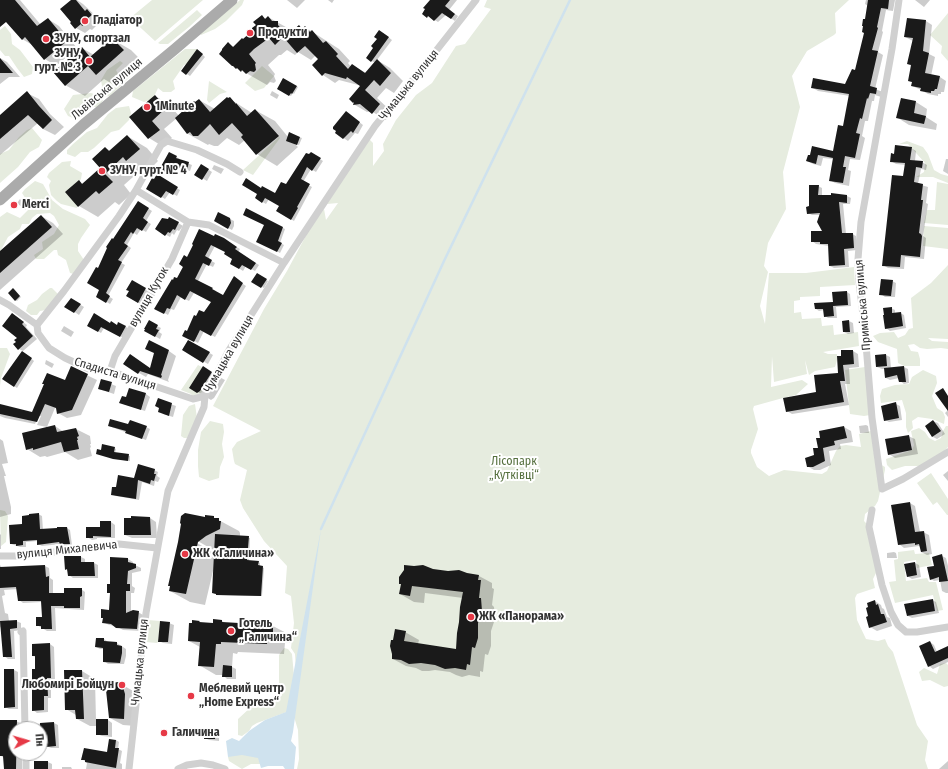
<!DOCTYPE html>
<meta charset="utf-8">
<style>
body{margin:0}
#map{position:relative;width:948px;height:769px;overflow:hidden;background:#fff;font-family:"Fira Sans Condensed",sans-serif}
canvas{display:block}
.north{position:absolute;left:8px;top:721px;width:40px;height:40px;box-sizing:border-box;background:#fff;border:1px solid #adadad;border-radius:50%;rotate:85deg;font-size:11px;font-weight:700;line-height:16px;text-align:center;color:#333}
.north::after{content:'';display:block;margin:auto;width:14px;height:18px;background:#e63946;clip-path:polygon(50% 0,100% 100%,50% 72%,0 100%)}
</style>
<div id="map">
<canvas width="948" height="769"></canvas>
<div class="north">Пн</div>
</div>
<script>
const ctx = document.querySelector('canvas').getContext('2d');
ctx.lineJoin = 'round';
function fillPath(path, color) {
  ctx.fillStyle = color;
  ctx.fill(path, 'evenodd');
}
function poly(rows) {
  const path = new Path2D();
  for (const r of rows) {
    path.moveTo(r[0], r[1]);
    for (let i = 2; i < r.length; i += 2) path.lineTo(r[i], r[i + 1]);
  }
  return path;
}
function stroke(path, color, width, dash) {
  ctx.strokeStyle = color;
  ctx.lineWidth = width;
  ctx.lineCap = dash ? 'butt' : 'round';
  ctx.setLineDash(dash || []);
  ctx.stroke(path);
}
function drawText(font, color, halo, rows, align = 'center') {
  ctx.font = font + ' "Fira Sans Condensed",sans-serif';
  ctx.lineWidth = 4;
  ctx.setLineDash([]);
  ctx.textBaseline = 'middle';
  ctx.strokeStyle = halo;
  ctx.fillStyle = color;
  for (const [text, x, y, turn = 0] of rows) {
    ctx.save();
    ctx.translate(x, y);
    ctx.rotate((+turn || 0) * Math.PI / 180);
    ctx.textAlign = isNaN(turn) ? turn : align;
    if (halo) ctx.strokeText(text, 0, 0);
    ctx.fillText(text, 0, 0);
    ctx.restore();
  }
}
fillPath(poly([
 [152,0,203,0,155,41,130,18],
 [240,0,244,0,242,5,226,21,215,29,201,35,200,34],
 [487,0,849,0,835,13,836,33,834,35,807,51,792,76,800,107,783,172,786,209,768,243,764,266,768,272,760,306,765,324,769,273,806,273,854,267,855,285,820,287,820,296,800,297,800,300,794,301,794,313,801,312,802,319,821,318,822,326,833,325,834,335,858,332,859,346,823,352,828,354,837,354,837,360,835,367,815,371,809,375,805,360,807,374,774,382,772,356,771,387,802,380,808,384,796,395,783,398,754,406,753,409,758,429,751,450,751,453,757,467,769,476,784,470,822,474,827,471,836,451,840,446,846,445,861,447,859,434,871,431,875,461,885,467,885,470,878,501,875,506,865,514,864,521,867,524,877,571,873,579,875,588,857,594,855,598,857,620,866,639,878,641,885,639,888,646,893,652,917,725,928,741,925,760,928,769,297,769,299,759,298,730,292,710,257,723,252,726,249,731,242,736,238,735,238,719,251,707,260,706,274,697,279,686,279,655,284,648,288,649,292,654,294,676,296,670,295,654,291,648,294,623,291,596,285,593,287,566,264,541,243,508,240,500,247,470,235,464,234,461,232,449,237,442,261,431,213,406,264,309,287,271,309,230,324,209,326,220,338,203,327,204,369,139,373,143,373,166,384,151,383,144,396,120,416,95,432,83,456,46,465,44,491,9,484,7],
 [197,10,202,15,189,27,168,44,160,44,158,43],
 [948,13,948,61,941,53,942,46,930,35],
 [5,26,11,34,12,44,20,50,33,67,32,74,24,77,17,68,9,56,5,56,0,50,0,30],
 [185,49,197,49,197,51,190,63,184,65,173,81,175,89,171,92,163,92,158,88,153,99,144,102,132,97,133,91],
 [120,61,123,63,116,70,118,74,132,67,134,73,110,96,103,97,100,93,102,86,101,80,107,70],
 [262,66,274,76,264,88,255,91,245,83],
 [209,81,227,92,220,94,209,103,207,100],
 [91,93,99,96,103,100,100,105,97,107,88,107,85,115,81,115,73,118,68,116,64,109,73,95],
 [129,106,131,113,129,120,119,130,111,132,94,148,88,152,81,152,75,157,67,154,67,150,73,144,87,132,97,128,108,114,116,108],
 [32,128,42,140,39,147,30,152,18,167,0,183,0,154,9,150,19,137,27,130],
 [279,137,280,138,253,175,243,170],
 [907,141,923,147,928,154,934,170,941,174,948,176,948,183,933,177,916,177,924,172,925,163,908,144,899,144],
 [71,161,70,166,82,173,81,179,76,186,77,208,61,204,57,201,51,195,49,185,51,181,47,177,49,173,62,162],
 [35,181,43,184,52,200,63,209,85,219,90,225,81,238,78,244,78,251,84,260,74,274,70,273,66,260,58,255,57,250,54,250,44,259,36,259,34,255,43,249,42,242,54,234,59,225,54,216,50,213,37,214,32,218,29,224,22,224,20,229,8,237,0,252,0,217,7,212,20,218,31,207,22,193,25,189],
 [937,182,948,184,948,225,924,223,927,210,935,210],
 [924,226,948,228,948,249,923,246],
 [948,265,948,339,928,338,932,341,948,342,948,349,941,348,927,349,920,348,914,344,908,345,911,351,918,352,920,359,920,366,904,366,898,363,897,349,878,342,873,336,880,333,894,332,898,338,905,335,909,329,913,328,911,298,931,283],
 [50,288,52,288,58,294,46,310,40,311,37,315,31,315,26,311,28,305,37,300,42,294],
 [0,348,7,348,10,354,1,378,0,386],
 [198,365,210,371,206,378,207,386,200,394,192,396,191,394,181,390],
 [865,367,870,415,864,416,850,414,845,370],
 [923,370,936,376,937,383,932,396,937,408,943,412,945,417,944,424,932,419,918,417,912,421,913,428,908,433,906,427,906,413,902,400,881,403,880,396,882,389,895,385,909,384,912,377],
 [195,404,197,418,187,438,184,438,181,436,183,415,189,406],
 [210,421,223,424,224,432,222,444,224,457,220,467,219,478,209,481,199,477,198,466,198,450,201,432],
 [946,426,948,426,948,447,943,452,919,466,905,466,892,470,887,465,886,459,912,450,914,445,911,431,919,428,925,432,929,438,935,441,941,438,943,431],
 [931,473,948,499,948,515,947,515,937,502,933,505,917,483],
 [0,510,5,511,8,516,6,542,1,546],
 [914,550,915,554,929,553,932,565,917,568,916,560,904,562,906,581,927,578,929,582,936,582,943,610,937,611,933,595,895,603,889,582,896,581,894,560,898,559,898,552],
 [148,620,160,621,158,642,157,643,146,642],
 [946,663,948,665,948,686,944,687,930,680,922,681,919,672,924,668,937,674,940,664],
 [232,754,260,754,265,764,251,764,242,769,229,761,228,757]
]), '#e6ecdf');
fillPath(poly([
 [321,529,293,732,291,741,296,747,294,769,285,769,283,766,268,766,261,768,258,758,242,755,228,757,226,741,232,738,239,741,249,731,265,720,286,712]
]), '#cfe2ee');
fillPath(poly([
 [0,0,20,0,41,25,48,19,59,26,77,48,56,66,45,59,34,46,22,39,0,13],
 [73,0,77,0,83,4,100,20,95,24,96,26,92,30,90,29,85,33,76,28],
 [287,0,305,0,297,8],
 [328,0,334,0,332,3],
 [431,0,457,0,449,10,458,16,455,21,446,15,438,22,423,13],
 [866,0,895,0,893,11,886,10,882,31,883,32,878,52,883,55,875,89,883,92,881,97,875,95,874,101,872,101,868,121,865,121,862,136,865,138,860,160,850,159,848,170,851,171,849,186,835,183,830,180,833,159,823,158,821,166,813,164,807,161,810,156,812,147,834,153,844,127,850,96,818,91,813,88,845,85,856,71,865,33,868,6,865,4],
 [915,0,930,0,924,7],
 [262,16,266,19,268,17,293,31,299,27,303,29,305,27,339,49,350,61,348,63,351,67,352,65,366,73,375,63,367,58,383,33,392,40,377,60,390,68,403,81,394,93,386,88,377,98,392,112,386,120,371,111,367,112,355,105,362,86,339,80,335,83,323,75,313,65,319,59,316,55,311,60,298,52,295,55,287,50,281,55,279,55,268,65,275,74,274,76,276,81,274,83,270,82,267,85,232,65,228,44,234,47,244,40,253,31],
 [926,21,932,25,929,54,935,57,931,76,940,77,946,81,944,92,941,92,941,94,938,94,938,96,928,94,919,89,912,86,913,82,909,81,912,66,908,64,913,41,905,37],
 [112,39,131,50,143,62,116,86,104,79,85,96,65,85,82,48,94,55],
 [200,52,205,57,190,76,182,71],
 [0,58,7,62,20,77,9,77,0,84],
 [284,79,298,87,294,94,293,93,291,96,278,89],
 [272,91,279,95,277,99,270,95],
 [27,93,39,99,50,114,64,127,55,135,43,129,38,123,0,155,0,116],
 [155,96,169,104,179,116,199,100,215,109,230,99,252,113,255,110,275,121,288,137,290,134,302,138,299,145,295,144,298,147,277,166,257,154,245,140,239,145,227,138,218,146,214,146,209,144,208,145,188,134,177,118,164,129,172,138,162,146,149,138,131,117],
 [916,102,927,109,926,117,937,124,936,130,909,125,898,118],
 [350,115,363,125,358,134,355,133,348,141,336,133],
 [127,136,147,148,158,161,147,172,142,169,124,185,131,194,119,205,115,202,98,217,79,206,79,181,83,184,101,168,105,148,111,151],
 [911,148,916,151,915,161,922,162,927,165,926,170,921,169,918,184,928,187,926,203,928,204,923,236,926,238,924,259,905,257,904,269,888,268,883,265,904,178,906,165,896,164,891,161,895,155],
 [169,153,180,159,179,160,192,165,190,171,175,167,172,174,160,170],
 [311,153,323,161,316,172,311,169,303,182,312,187,294,221,277,211,280,205,269,199,266,204,256,198,261,189,275,194,286,185],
 [946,159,948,159,948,174,943,171],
 [201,165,212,172,207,181,195,174],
 [214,165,224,169,221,174,212,169],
 [157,176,180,190,177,196,170,192,165,199,147,188],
 [818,186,822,188,822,196,847,196,851,198,850,204,843,204,846,234,852,234,856,236,857,250,848,251,849,267,834,268,830,266,829,246,816,244,812,241,823,232,820,215,812,215,808,213],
 [20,199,28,207,25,210,17,203],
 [138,202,152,211,146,221,151,224,146,232,141,229,137,235,134,233,127,245,131,248,121,263,125,265,108,296,113,299,110,304,97,296,101,290,98,269,114,240],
 [246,210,285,229,280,243,284,245,280,253,258,241,265,225],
 [41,216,53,223,63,234,0,290,0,253],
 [172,219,183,226,179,231,177,230,174,235,172,233,170,237,156,229],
 [230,219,234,221,234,226,232,230,215,221],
 [215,237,228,242,240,249,238,252,259,265,255,271,246,266,243,271,231,263,234,259,226,252,215,246,208,259,215,263,213,267,207,264,198,281,216,291,215,292,223,297,234,278,246,286,215,337,204,331,198,343,184,335,205,314,212,302,194,293,189,301,181,297,174,310,171,309,168,315,156,308,177,279,187,258],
 [257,274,268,281,264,288,253,282],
 [132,281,150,291,142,305,127,296,130,291],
 [892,281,896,283,895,297,885,297,881,294],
 [14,289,21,297,17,301,15,300],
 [847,292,850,294,851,306,836,307,837,318,828,318,825,316,824,310,819,311,816,309,834,303],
 [71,299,84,307,79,315,66,306],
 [891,308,895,310,895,314,900,313,904,315,906,328,890,331,886,328],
 [16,317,27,325,26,327,37,339,23,351,19,349,19,338],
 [849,321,853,323,854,333,848,334,844,332,843,322],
 [149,322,161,328,159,332,162,334,160,339,146,331],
 [111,324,118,326,119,324,128,328,124,338,104,328,101,333,88,325],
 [64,326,74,332,71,337,61,331],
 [189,341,213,355,208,364,183,350],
 [169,351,176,356,168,380,169,382,148,374,146,377,139,373,130,356,150,369],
 [853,351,858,354,859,367,849,368,850,384,845,384,849,405,792,414,787,411,817,393,839,374,842,357],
 [26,354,34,361,17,388,4,379],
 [886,355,890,357,891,368,904,367,908,369,909,383,904,384,900,381,899,378,890,380,886,378,885,369,882,369,877,367],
 [46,360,54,364,52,368,45,364],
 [72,368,97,380,81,415,67,418,58,413,57,409,55,408,47,427,37,425,41,416,39,416,35,424,5,418,0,416,0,406,33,413,66,382],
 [203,368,225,380,214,398,211,400,191,388],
 [101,380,116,386,114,394,99,389],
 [146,394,150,397,145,411,121,403,126,398],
 [159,400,176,406,173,417,163,414,160,408],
 [896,404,900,406,902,420,889,422,885,420],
 [948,410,948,417,945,413],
 [933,421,938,423,945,434,937,439,933,437,926,426],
 [866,425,868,426,869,433,860,433,859,426],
 [55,426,64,432,76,429,90,436,91,444,90,444,91,447,90,448,92,456,78,460,65,452,47,457,45,456,40,457,27,449],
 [109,426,146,427,150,429,146,440],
 [844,427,851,431,853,442,840,444,841,449,829,451,831,465,820,470,814,470,807,466,815,456,821,438],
 [908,436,915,439,918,454,895,458,889,454],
 [0,439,3,441,8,463,2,464,6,476,4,476,11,507,11,514,0,517],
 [114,448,116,449,115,453,130,456,130,461,116,459,102,451],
 [154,470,158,472,157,476,160,478,158,482,155,481,154,486,142,482,139,500,116,496,112,494,116,488],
 [948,471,948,481,943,475],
 [910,503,915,506,920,532,923,532,929,535,932,554,927,555,921,552,921,547,919,546,904,548,899,544],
 [38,514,42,516,43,530,67,528,70,530,72,545,64,546,61,544,42,546,38,544,38,541,26,542,26,547,20,547,11,544,23,525],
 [213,517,239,531,240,533,240,537,250,538,249,561,258,562,260,563,260,566,264,568,262,596,219,595,215,594,213,593,214,571,213,571,205,605,190,602,170,591,206,518],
 [196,540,215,551,215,553,195,542],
 [150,518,156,522,157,538,132,538,125,535],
 [111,522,115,525,115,538,97,538,97,539,92,540,87,537],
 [0,534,1,535,1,549,0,549],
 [894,552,896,553,897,558,887,558,887,553],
 [942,556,946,558,948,566,948,593,946,593,942,591,940,580,934,581,931,579,935,566],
 [81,557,85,559,85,563,94,563,98,565,98,578,73,578,69,575,68,571,66,569],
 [111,558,128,559,133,562,133,564,141,568,141,571,132,573,132,586,135,588,134,593,131,593,131,612,138,612,143,615,142,631,123,630,116,626,109,625,103,622,104,619,102,617,110,611,111,594,108,592,111,585],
 [915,563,919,565,921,577,912,579,907,576],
 [0,565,2,568,45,566,49,568,50,578,53,580,53,594,65,594,81,589,85,592,84,610,55,608,56,631,47,631,37,625,43,618,42,602,23,603,19,600,18,589,4,590,5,595,2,596,5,613,8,614,9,621,16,621,21,623,21,630,14,631,15,659,8,659,4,656,2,628,0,627],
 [433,570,479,576,492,583,492,588,494,589,492,605,494,607,495,619,491,631,491,646,488,655,485,654,483,672,480,671,480,677,469,675,462,677,456,675,450,672,435,670,429,671,422,671,416,668,406,666,393,659,405,632,419,640,418,644,457,650,463,598,425,593,424,603,414,602,400,594],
 [932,600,936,602,939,613,912,618,908,616],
 [875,601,881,605,882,608,884,609,887,617,890,618,892,626,877,631,870,627],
 [222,621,227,624,273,626,290,635,290,643,285,643,284,654,238,652,237,654,233,653,232,667,236,669,236,679,227,679,223,675,216,675,199,665,200,647,189,641,190,624,199,622,202,623,214,624],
 [169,623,174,625,172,644,163,643,159,641],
 [97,639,104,639,108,642,117,643,126,649,126,656,124,664,108,664,104,661,104,649,100,649,96,647],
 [930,642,934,645,937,652,948,648,948,662,933,669,929,666],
 [50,644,54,647,55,680,51,680,51,698,48,698,48,712,37,713,33,710,36,670,36,657,33,656],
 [5,670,14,670,18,672,18,709,9,709,5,707],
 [65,671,82,671,95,679,96,720,108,720,112,723,112,737,102,736,97,734,97,726,90,726,77,719,76,715,66,709],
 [119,683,135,692,136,726,123,725,110,718],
 [0,721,16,721,22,724,22,729,16,729,16,753,22,753,22,769,5,769,4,758,0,755],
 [54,723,58,725,59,748,51,748,47,746,46,738,40,738,40,729,33,729,33,724],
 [215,729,219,732,219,741,209,740,205,738],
 [116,740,119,742,118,749,122,751,120,763,122,764,122,769,86,769,87,763,82,759,108,754],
 [948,761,948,769,939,769],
 [48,762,52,764,52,769,35,769],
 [62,767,71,767,72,769,62,769]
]), '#0003');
stroke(poly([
 [321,529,444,261,570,0]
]), '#cfe2ee', 2.5);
fillPath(poly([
 [0,0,15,0,37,26,48,18,67,41,44,60,25,37,22,40,6,22,0,27],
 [71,0,76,0,85,11,87,9,92,15,87,19,88,21,82,26,81,24,75,29,70,23,71,22,60,9],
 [430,0,450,0,445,6,455,14,451,19,442,13,434,21,428,16,427,18,422,14,425,9,423,8],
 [868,0,889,0,888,9,881,8,877,27,878,28,872,50,878,51,870,86,877,88,876,94,870,93,868,99,867,98,862,119,860,118,856,133,860,134,855,158,845,156,843,167,846,167,843,183,829,181,833,158,818,155,816,164,806,161,808,155,810,155,812,146,833,151,838,125,843,126,849,94,811,88,813,78,845,84,852,69,855,70,864,33,862,32,863,26,862,26,863,19,865,19],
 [262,15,265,19,268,16,272,21,278,21,278,25,286,34,275,45,269,38,254,49,249,54,256,63,255,64,256,70,254,72,250,71,246,74,242,70,241,72,237,68,236,69,233,66,232,66,219,54,222,50,222,49,228,42,233,47,242,38,243,39,252,31,252,28,256,25,253,22],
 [907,18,926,20,923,51,929,53,925,73,940,76,937,89,935,89,934,91,931,91,931,93,920,91,921,88,911,86,912,82,908,81,911,65,907,64,913,38,904,37],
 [299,25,302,29,305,26,310,32,312,30,323,43,326,41,338,54,336,56,348,69,352,64,365,73,377,59,391,73,380,86,374,80,365,90,380,104,372,114,360,104,353,105,354,102,353,103,349,99,360,86,347,77,346,79,325,73,322,76,312,65,318,59,305,46,297,53,284,38],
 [379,30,389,37,371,62,366,58,373,48,371,46,377,39,374,37],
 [112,38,124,50,96,75,88,66,65,86,53,72,82,47,90,57],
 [197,49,203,54,186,75,181,71],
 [0,58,13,73,0,73],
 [283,78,297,86,292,94,291,93,289,96,277,89],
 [27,91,39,106,52,120,43,129,28,115,0,139,0,115],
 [155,95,166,108,152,121,160,130,148,139,129,117],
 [227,97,228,98,230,97,236,104,236,103,247,116,255,109,279,136,256,155,241,137,243,135,232,123,219,135,210,124,198,136,193,136,190,132,187,134,175,118,194,101,195,102,199,99,210,112],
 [901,98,916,101,914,113,926,116,924,124,896,118],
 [346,111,360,122,353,133,351,131,343,139,335,133,336,131,333,129,333,127],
 [289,132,300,137,297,145,286,141],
 [127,135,140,149,126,161,123,157,105,174,113,182,99,194,96,191,78,207,65,192,79,180,82,184,100,168,92,159,105,147,109,151],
 [895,145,912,147,910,160,923,161,922,168,916,167,914,182,923,184,921,200,923,200,919,233,921,234,922,236,920,257,901,255,900,267,882,266,892,175,903,176,905,163,890,162,891,153,894,154],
 [169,152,177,156,176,158,189,162,187,170,172,166,168,173,159,170],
 [311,152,321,158,312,171,307,167,301,179,310,184,297,207,298,208,291,220,276,211,279,206,265,198,262,203,255,198,257,194,242,185,246,178,261,188,262,186,275,193,281,182,286,184,306,153,309,154],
 [201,164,209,169,202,180,194,175],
 [157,174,178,187,173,195,166,191,161,198,146,189,152,178,154,179],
 [809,185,819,185,818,195,831,195,831,193,847,195,847,203,839,202,842,233,853,233,854,248,844,249,845,265,829,266,828,244,820,244,820,242,811,242,811,231,822,231,817,222,820,213,807,214,806,207,809,206],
 [138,201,149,208,143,218,148,222,142,231,137,228,133,234,131,232,124,243,128,246,118,260,122,262,106,293,110,296,106,303,96,297,99,290,87,283,96,267,98,268,107,248,106,247,112,238,113,239],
 [246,208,283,227,278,241,282,243,277,252,256,242,264,225,243,215],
 [218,212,230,218,231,223,228,229,214,221],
 [41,215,52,227,0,273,0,251],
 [169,217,179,222,175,230,173,229,170,233,168,232,165,236,155,229,162,218,168,219],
 [199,229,214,236,215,234,224,238,237,247,235,249,256,263,251,270,242,265,239,269,230,264,232,259,224,254,225,252,211,245,205,256,212,260,209,266,203,263,195,279,213,288,212,289,223,295,234,276,243,283,211,336,200,330,194,342,182,336,185,330,187,331,194,315,196,316,199,310,204,312,211,302,190,291,185,300,177,295,170,309,167,308,164,314,154,309,172,279,173,280,174,277,177,278,183,267,179,264,184,255,187,257,193,245,192,244],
 [257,273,267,279,261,288,251,282],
 [881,279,893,280,891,296,879,295],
 [132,280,146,288,138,303,126,296,129,291,126,290],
 [13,288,20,296,15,301,8,293],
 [847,291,848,305,833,306,834,316,824,317,823,309,815,309,814,303,833,302,832,292],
 [71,298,81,304,74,313,64,307],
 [892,307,892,313,901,312,903,326,885,329,883,315,884,315,883,308],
 [12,313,24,322,22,324,33,336,18,350,13,344,16,342,14,340,17,338,2,326],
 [94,313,110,323,111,321,117,325,118,322,126,326,120,337,101,327,98,332,87,326],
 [149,320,158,325,156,329,159,330,155,337,144,331,145,329,144,329],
 [849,320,850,332,843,332,842,321],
 [149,340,169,350,161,375,162,376,161,378,140,371,138,374,123,364,130,354,150,368,154,353,145,349],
 [188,340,210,352,203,363,182,350],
 [841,350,853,350,854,364,843,365,845,381,840,381,844,402,786,412,783,398,816,392,814,375,838,373,837,356,841,356],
 [22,351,32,358,14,387,2,379],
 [886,354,887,366,876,367,875,355],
 [71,366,88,374,72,410,57,414,56,408,45,404,37,422,0,414,0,404,32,412,44,384,42,384,47,373,65,380],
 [203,366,212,372,200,391,197,393,189,388],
 [904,366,906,382,899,382,897,375,885,378,884,368],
 [101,379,112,382,109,392,98,389],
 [129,388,146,393,141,410,119,403,122,396,126,397],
 [943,388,948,396,948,411,935,393],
 [158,398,172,403,169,416,158,412,159,408,155,406],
 [896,402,899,418,884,421,881,406],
 [110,419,128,424,130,420,147,426,142,439,125,433,126,431,108,426],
 [933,420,941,431,932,437,925,426],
 [55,425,57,432,76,428,79,436,77,437,78,440,77,440,79,449,64,452,61,442,33,450,33,448,26,450,22,433],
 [844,426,847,438,834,441,835,445,823,448,825,461,813,467,807,467,805,458,814,455,813,448,818,448,816,438,820,438,819,431],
 [909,435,912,450,888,455,885,439],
 [102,444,115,447,114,452,129,454,128,461,113,459,96,454,97,449,101,450],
 [138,464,155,469,154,474,156,474,154,481,151,480,150,484,138,480,136,499,111,495,112,487,116,487,118,475,134,478],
 [910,502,915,532,924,531,927,551,921,552,919,544,915,545,915,543,898,545,891,505],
 [39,513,40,529,57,528,57,527,67,527,70,544,60,544,59,542,37,545,37,540,23,541,23,545,16,546,16,544,10,544,9,525,22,524,22,516,29,515,29,514],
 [185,513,205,517,205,515,214,516,214,518,219,518,219,521,221,521,220,529,206,536,198,542,186,594,169,591,170,586,168,586,178,542,181,524,180,523,181,516],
 [131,516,150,517,151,535,124,535,124,518,131,518],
 [100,521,111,521,111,537,93,536,93,538,86,538,86,527,100,527],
 [215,534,249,536,247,560,259,561,258,565,263,566,261,596,216,595,216,594,212,593],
 [942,554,948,581,939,582,939,577,930,580,927,567,934,566,932,557],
 [64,556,81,556,81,562,94,562,95,576,68,576,67,569,65,570],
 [110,557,128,558,128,562,136,564,136,568,128,571,127,584,130,584,130,591,126,591,126,613,133,610,139,611,137,629,116,628,111,624,102,623,103,618,101,618,101,609,109,610,110,593,107,593,107,584,110,584],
 [915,562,917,575,907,577,904,564],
 [45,565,46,577,49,576,49,593,64,593,64,588,82,588,82,596,80,597,80,608,64,608,64,606,51,606,52,629,41,629,41,626,36,626,36,617,42,617,41,601,18,601,16,587,0,588,0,567],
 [404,565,414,566,423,565,433,569,448,571,459,570,467,573,479,575,478,580,481,580,479,598,481,598,482,611,478,623,478,638,475,648,472,647,470,665,467,664,466,670,455,668,445,669,435,665,421,663,409,664,401,660,392,659,392,654,390,646,391,640,393,640,395,629,406,631,404,641,456,649,457,633,459,622,460,607,463,592,412,586,410,596,399,594,401,584,399,584,399,577,404,570],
 [933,599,935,611,907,616,904,604],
 [875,600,876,605,878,604,881,614,884,614,887,622,869,628,866,617,868,616,866,608,868,607,867,603],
 [213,619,222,620,222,622,273,625,273,634,268,634,267,644,221,642,221,644,216,644,214,667,198,666,200,642,188,641,189,623,192,623,192,620,200,621,199,622,213,623],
 [17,620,17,628,10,629,12,657,3,657,0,621],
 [160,621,170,622,168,642,158,642],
 [96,638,104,638,104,641,117,642,117,645,122,646,122,653,120,663,103,662,103,648,95,647],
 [930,641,935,652,948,646,948,658,928,667,919,646],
 [50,643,51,678,47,678,48,696,44,696,44,710,32,711,32,669,35,669,35,656,32,656,32,644],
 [223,665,232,666,232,677,222,677],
 [4,669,14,669,15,707,4,708],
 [64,670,82,670,84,719,76,719,75,710,65,710],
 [119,682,119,684,122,684,125,694,124,719,109,718,106,690,108,690,108,685,110,685,110,683],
 [96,719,108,719,108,735,96,735],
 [0,720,17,720,16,769,4,769,3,756,0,756],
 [54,722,56,746,46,747,45,736,40,736,40,723],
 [205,728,216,728,215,739,204,739],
 [109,739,116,740,115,748,119,748,116,768,85,762,85,760,81,760,84,748,107,752],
 [34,761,48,761,48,769,34,769]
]), '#1a1a1a');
stroke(poly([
 [899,0,892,49,861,222,858,259,859,282,865,332,872,418,882,489,903,479,948,452],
 [188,222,136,190,161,145,167,141,197,150,227,164,240,172],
 [0,300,9,305,37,325,38,333,49,348,65,358,89,369,110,371,193,399,205,396],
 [37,325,64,291,119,216,136,190],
 [110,371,115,356,172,259,188,222,209,225,284,263],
 [872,510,869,527,882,585,891,612,898,625,906,632,917,632,948,627],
 [0,556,21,556,119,544,157,548],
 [21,632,23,631,25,729],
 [26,753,26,769],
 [129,769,146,613,168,491,204,407,205,396,229,350,284,263,375,126,432,56,476,0],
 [178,769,187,765,201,763,213,765,225,769]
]), '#d0d0d0', 7);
stroke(poly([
 [0,200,83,125,175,49,232,0]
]), '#ababab', 11);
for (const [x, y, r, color] of [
 [85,21,4,"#e63946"],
 [250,33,4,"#e63946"],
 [46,39,4,"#e63946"],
 [89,61,4,"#e63946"],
 [147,107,4,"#e63946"],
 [102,171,4,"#e63946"],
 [14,205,4,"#e63946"],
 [185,554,4,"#e63946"],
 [471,617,4,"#e63946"],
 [231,631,4,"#e63946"],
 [122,685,4,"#e63946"],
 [191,696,4,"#e63946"],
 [164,733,4,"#e63946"]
]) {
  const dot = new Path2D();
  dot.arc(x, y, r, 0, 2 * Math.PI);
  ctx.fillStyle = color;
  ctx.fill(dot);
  stroke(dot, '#fff', 1.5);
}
drawText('bold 12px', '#333', '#fff', [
 ["Гладіатор",93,21],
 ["Продукти",258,33],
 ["ЗУНУ, спортзал",54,39],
 ["ЗУНУ,",81,54,"right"],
 ["гурт. № 3",81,68,"right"],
 ["1Minute",155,107],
 ["ЗУНУ, гурт. № 4",110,171],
 ["Merci",22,205],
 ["ЖК «Галичина»",193,554],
 ["ЖК «Панорама»",479,617],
 ["Готель",239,624],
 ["„Галичина“",239,638],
 ["Любомирі Бойцун",114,685,"right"],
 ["Меблевий центр",199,689],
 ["„Home Express“",199,703],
 ["Галичина",172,733]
], 'left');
drawText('12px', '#333', '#fff', [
 ["Чумацька вулиця",409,85,-51],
 ["Львівська вулиця",107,89,-40],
 ["вулиця Куток",149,297,-60],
 ["Приміська вулиця",863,305,-95],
 ["Чумацька вулиця",229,354,-60],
 ["Спадиста вулиця",115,374,17],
 ["вулиця Михалевича",67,550,-6],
 ["Чумацька вулиця",140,662,-84]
]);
drawText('12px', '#56703f', '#fff', [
 ["Лісопарк",514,462],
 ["„Кутківці“",514,476]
]);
</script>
